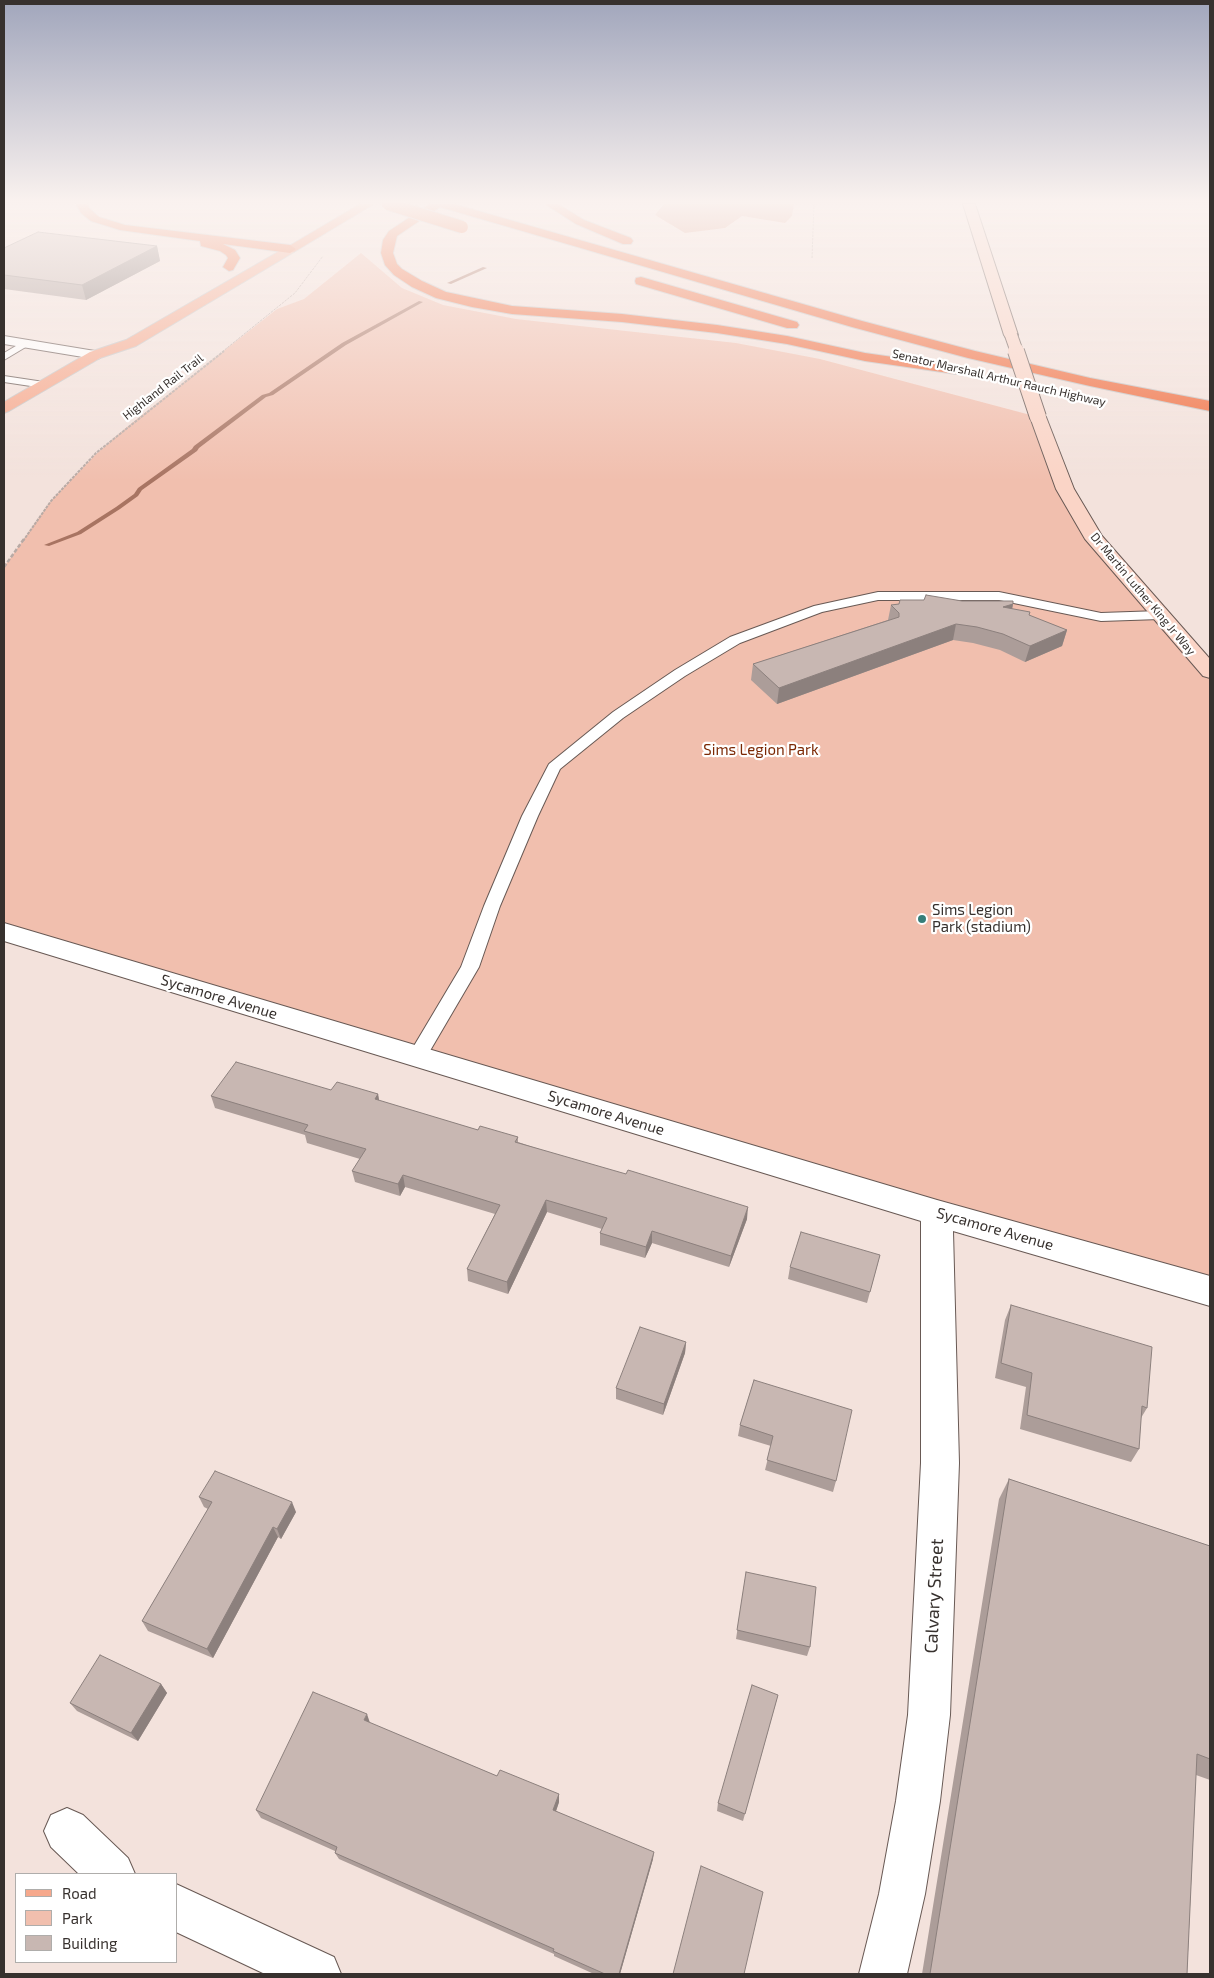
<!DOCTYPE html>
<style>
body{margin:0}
#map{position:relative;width:1214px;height:1978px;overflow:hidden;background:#f3e2dc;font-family:"Exo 2",sans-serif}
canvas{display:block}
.frame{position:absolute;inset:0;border:5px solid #37312e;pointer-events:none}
.legend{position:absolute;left:15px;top:1873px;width:162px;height:90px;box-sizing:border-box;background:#fff;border:1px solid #afadab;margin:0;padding:6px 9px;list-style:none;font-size:15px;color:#37312e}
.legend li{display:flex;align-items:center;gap:10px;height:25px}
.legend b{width:25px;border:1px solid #afadab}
</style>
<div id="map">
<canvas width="1214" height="1978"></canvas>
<div class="frame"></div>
<ul class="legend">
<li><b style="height:6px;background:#f6a88c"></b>Road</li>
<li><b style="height:14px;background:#f1bfae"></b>Park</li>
<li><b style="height:14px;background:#c8b7b2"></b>Building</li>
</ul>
</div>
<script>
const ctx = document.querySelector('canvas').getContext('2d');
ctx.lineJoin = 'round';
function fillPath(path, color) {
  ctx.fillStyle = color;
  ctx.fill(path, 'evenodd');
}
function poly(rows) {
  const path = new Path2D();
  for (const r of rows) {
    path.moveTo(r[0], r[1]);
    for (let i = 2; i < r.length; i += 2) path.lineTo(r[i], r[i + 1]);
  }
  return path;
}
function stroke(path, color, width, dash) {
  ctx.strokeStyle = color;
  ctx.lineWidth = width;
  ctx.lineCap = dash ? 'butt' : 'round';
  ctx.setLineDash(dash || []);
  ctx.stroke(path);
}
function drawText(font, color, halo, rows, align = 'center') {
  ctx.font = font + ' "Exo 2",sans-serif';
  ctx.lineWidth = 4.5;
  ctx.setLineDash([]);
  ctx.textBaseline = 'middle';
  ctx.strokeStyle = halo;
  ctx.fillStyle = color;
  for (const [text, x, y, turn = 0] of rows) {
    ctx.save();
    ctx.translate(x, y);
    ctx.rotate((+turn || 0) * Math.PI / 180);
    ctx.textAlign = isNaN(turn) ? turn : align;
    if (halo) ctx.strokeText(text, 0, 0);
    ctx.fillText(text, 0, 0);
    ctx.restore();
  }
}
fillPath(poly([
 [361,253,402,288,443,305,516,319,736,343,820,359,1038,417,1094,539,1210,672,1210,1291,937,1213,4,932,4,567,51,501,95,455,127,427,277,309,304,299]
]), '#f1bfae');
fillPath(poly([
 [664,204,794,204,792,216,785,223,742,216,725,228,685,233,655,215]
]), '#d79078');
fillPath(poly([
 [483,267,487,268,451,284,447,283,483,267],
 [419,301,423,302,346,345,273,395,266,397,199,448,197,451,142,490,138,496,120,509,81,534,49,546,44,545,77,532,116,507,134,494,138,488,192,449,194,446,262,395,269,393,342,343,419,301]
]), '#a87462');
const service = poly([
 [26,340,29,341,29,345,4,360,4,353,26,340],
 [4,376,44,382,49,385,44,388,4,382,4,376],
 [878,592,999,592,1101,613,1160,611,1166,615,1160,619,1101,621,999,600,878,600,822,612,740,643,685,676,623,718,560,769,538,816,500,906,479,967,424,1061,417,1063,410,1061,408,1056,461,967,484,906,522,816,549,764,613,712,675,670,730,637,814,606,878,592]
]);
const minor = poly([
 [4,923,937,1200,1210,1276,1210,1306,953,1231,959,1463,950,1715,940,1801,925,1894,907,1974,859,1974,879,1894,896,1801,908,1715,921,1463,921,1221,4,941,4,923],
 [67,1808,83,1815,128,1858,135,1874,79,1874,51,1847,44,1831,51,1815,67,1808],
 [176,1884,334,1957,341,1974,265,1974,176,1932,176,1884]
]);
const tertiary = poly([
 [4,336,95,351,100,352,102,355,100,358,95,359,4,344,4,336]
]);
const secondary = poly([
 [963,204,975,204,1018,335,1016,338,1006,338,1004,335,963,204],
 [1038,412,1044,414,1046,417,1074,489,1102,536,1210,659,1210,678,1203,676,1085,539,1056,489,1030,417,1032,414,1038,412]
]);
const primary = poly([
 [290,245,296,249,294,252,136,346,100,358,9,411,4,413,4,402,90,352,126,340,290,245]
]);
const trunk = poly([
 [360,204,374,204,294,252,286,252,284,249,360,204]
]);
const motorway = poly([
 [76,204,87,204,90,209,99,217,125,225,290,245,296,249,290,253,223,244,235,250,240,258,233,270,229,271,223,267,228,258,226,255,220,251,201,246,200,241,120,230,91,221,81,213,76,204],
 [430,204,454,204,862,321,975,351,1090,378,1210,401,1210,411,1090,386,968,358,852,327,440,207,397,236,393,253,397,264,402,269,422,281,446,292,512,306,622,314,717,325,787,336,865,353,956,366,961,367,963,370,961,373,956,374,865,361,787,344,717,333,622,322,512,314,472,307,436,298,412,287,394,275,385,265,381,253,383,240,389,231,430,204],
 [545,204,558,204,584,220,631,238,633,241,631,244,623,244,576,224,545,204],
 [641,277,797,322,799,325,797,328,787,328,636,284,635,281,636,278,641,277]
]);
stroke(service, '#685954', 2);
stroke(minor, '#685954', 2);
stroke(tertiary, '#685954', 2);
stroke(secondary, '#685954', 2);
stroke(primary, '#c7c5c4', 2);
stroke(trunk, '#c7c5c4', 2);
stroke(motorway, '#c7c5c4', 2);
stroke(poly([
 [812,258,814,204],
 [222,352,295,293,323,256]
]), '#b8aaa5', 1, [2.5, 1]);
stroke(poly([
 [23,541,51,501,96,453,224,351]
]), '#b8aaa5', 2, [3, 1]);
stroke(poly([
 [4,567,24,539]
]), '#b8aaa5', 2.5, [4, 2]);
fillPath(service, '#fff');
fillPath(minor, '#fff');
fillPath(tertiary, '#fff');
fillPath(secondary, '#fad4c6');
fillPath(primary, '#f6a88c');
fillPath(trunk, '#f38b66');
fillPath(motorway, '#f06e40');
const secondaryBridgeFar1 = poly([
 [1011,335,1017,352]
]);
const secondaryBridge = poly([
 [1016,351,1038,417]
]);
const motorwayBridge = poly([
 [388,204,462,227]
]);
stroke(secondaryBridgeFar1, '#685954', 14, []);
stroke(secondaryBridge, '#685954', 18, []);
stroke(motorwayBridge, '#c7c5c4', 14, []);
stroke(secondaryBridgeFar1, '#fad4c6', 12);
stroke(secondaryBridge, '#fad4c6', 16);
stroke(motorwayBridge, '#f06e40', 12);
fillPath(poly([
 [157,246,160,261,86,300,4,289,4,248],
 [962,601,1013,604,1012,609,1067,630,1062,646,1025,662,1000,650,973,643,953,640,777,704,751,680,753,664,888,620,891,605],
 [331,1090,378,1094,379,1101,478,1130,518,1137,518,1142,747,1219,729,1267,652,1243,645,1258,600,1245,600,1233,602,1229,547,1212,508,1294,468,1281,467,1269,495,1214,405,1187,400,1196,355,1182,352,1171,360,1159,307,1143,305,1135,215,1108,211,1096],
 [880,1255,867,1303,788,1279,790,1267],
 [1011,1305,1147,1408,1141,1418,1139,1449,1131,1462,1020,1429,1026,1387,995,1378,1005,1320],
 [686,1342,685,1353,663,1415,616,1399,616,1388],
 [754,1380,836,1481,833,1492,765,1470,771,1446,738,1436,740,1425],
 [1009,1479,1210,1546,1210,1780,1196,1775,1187,1974,922,1974,999,1499],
 [199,1497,296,1512,281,1539,278,1537,213,1658,148,1631,142,1621,208,1509,204,1507],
 [746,1572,810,1647,807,1656,736,1639],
 [161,1684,167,1693,138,1741,77,1711,70,1703],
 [778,1695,743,1821,717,1811,718,1803],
 [370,1723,497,1776,559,1794,559,1802,556,1811,653,1859,620,1974,594,1974,554,1956,554,1954,339,1859,335,1853,335,1851,261,1818,256,1810]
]), '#ac9d99');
fillPath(poly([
 [157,246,160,261,86,300,82,285],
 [1013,604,1010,620,1003,607],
 [956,624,953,640,777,704,779,688],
 [1067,630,1062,646,1025,662,1030,646],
 [378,1094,380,1106,375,1099],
 [403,1175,405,1187,400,1196,398,1184],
 [546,1200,547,1212,508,1294,507,1282],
 [748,1207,747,1219,729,1267,731,1256],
 [652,1231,652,1243,645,1258,646,1247],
 [686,1342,685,1353,663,1415,664,1404],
 [292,1502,296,1512,281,1539,277,1529],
 [273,1527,278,1537,213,1658,207,1649],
 [161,1684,167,1693,138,1741,131,1733],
 [367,1714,370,1723,364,1720],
 [559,1794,559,1802,554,1817,553,1810],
 [654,1852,653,1859,620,1974,619,1974]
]), '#8c807d');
const building = poly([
 [38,232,157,246,82,285,4,275,4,248,38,232],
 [926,595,962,601,1013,601,1013,604,1003,607,1030,612,1029,615,1067,630,1030,646,1003,634,977,627,956,624,779,688,753,664,899,617,899,613,891,605,899,604,900,600,924,600,926,595],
 [236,1062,331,1090,337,1082,378,1094,375,1099,478,1130,480,1126,518,1137,515,1142,626,1174,628,1170,748,1207,731,1256,652,1231,646,1247,600,1233,607,1218,546,1200,507,1282,467,1269,500,1205,403,1175,398,1184,352,1171,366,1149,304,1131,308,1125,211,1096,236,1062],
 [801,1232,880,1255,870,1292,790,1267,801,1232],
 [1011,1305,1152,1347,1147,1408,1142,1406,1139,1449,1027,1415,1032,1373,1001,1363,1011,1305],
 [640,1327,686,1342,664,1404,616,1388,640,1327],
 [754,1380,852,1410,836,1481,767,1460,773,1436,740,1425,754,1380],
 [215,1471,292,1502,277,1529,273,1527,207,1649,142,1621,212,1502,199,1497,215,1471],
 [1009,1479,1210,1546,1210,1759,1197,1754,1187,1974,930,1974,1009,1479],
 [746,1572,816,1587,810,1647,737,1630,746,1572],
 [100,1655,161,1684,131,1733,70,1703,100,1655],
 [752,1685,778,1695,745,1814,718,1803,752,1685],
 [313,1692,367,1714,364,1720,497,1776,500,1770,559,1794,553,1810,654,1852,619,1974,605,1974,553,1951,554,1949,335,1853,337,1847,256,1810,313,1692],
 [701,1866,763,1892,744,1974,673,1974,701,1866]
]);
fillPath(building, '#c8b7b2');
stroke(building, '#8c807d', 1);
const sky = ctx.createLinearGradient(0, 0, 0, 481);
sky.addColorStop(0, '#a1a6bc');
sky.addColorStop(0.42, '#faf2ef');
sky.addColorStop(1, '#faf2ef00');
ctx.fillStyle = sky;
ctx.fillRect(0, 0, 1214, 481);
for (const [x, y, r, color] of [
 [922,919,5,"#367e79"]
]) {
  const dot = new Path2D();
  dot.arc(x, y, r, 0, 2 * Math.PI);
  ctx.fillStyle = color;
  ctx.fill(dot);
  stroke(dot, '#fff', 2);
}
drawText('12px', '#37312e', '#fff', [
 ["Senator Marshall Arthur Rauch Highway",999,378,13],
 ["Highland Rail Trail",163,387,-38],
 ["Dr Martin Luther King Jr Way",1143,594,50]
]);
drawText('15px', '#7b2804', '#fff', [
 ["Sims Legion Park",761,750]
]);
drawText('15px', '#37312e', '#fff', [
 ["Sims Legion",932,910],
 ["Park (stadium)",932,927]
], 'left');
drawText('15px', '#37312e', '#fff', [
 ["Sycamore Avenue",219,997,17],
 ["Sycamore Avenue",606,1113,17],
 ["Sycamore Avenue",995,1229,16]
]);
drawText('18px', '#37312e', '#fff', [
 ["Calvary Street",934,1596,-87]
]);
</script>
